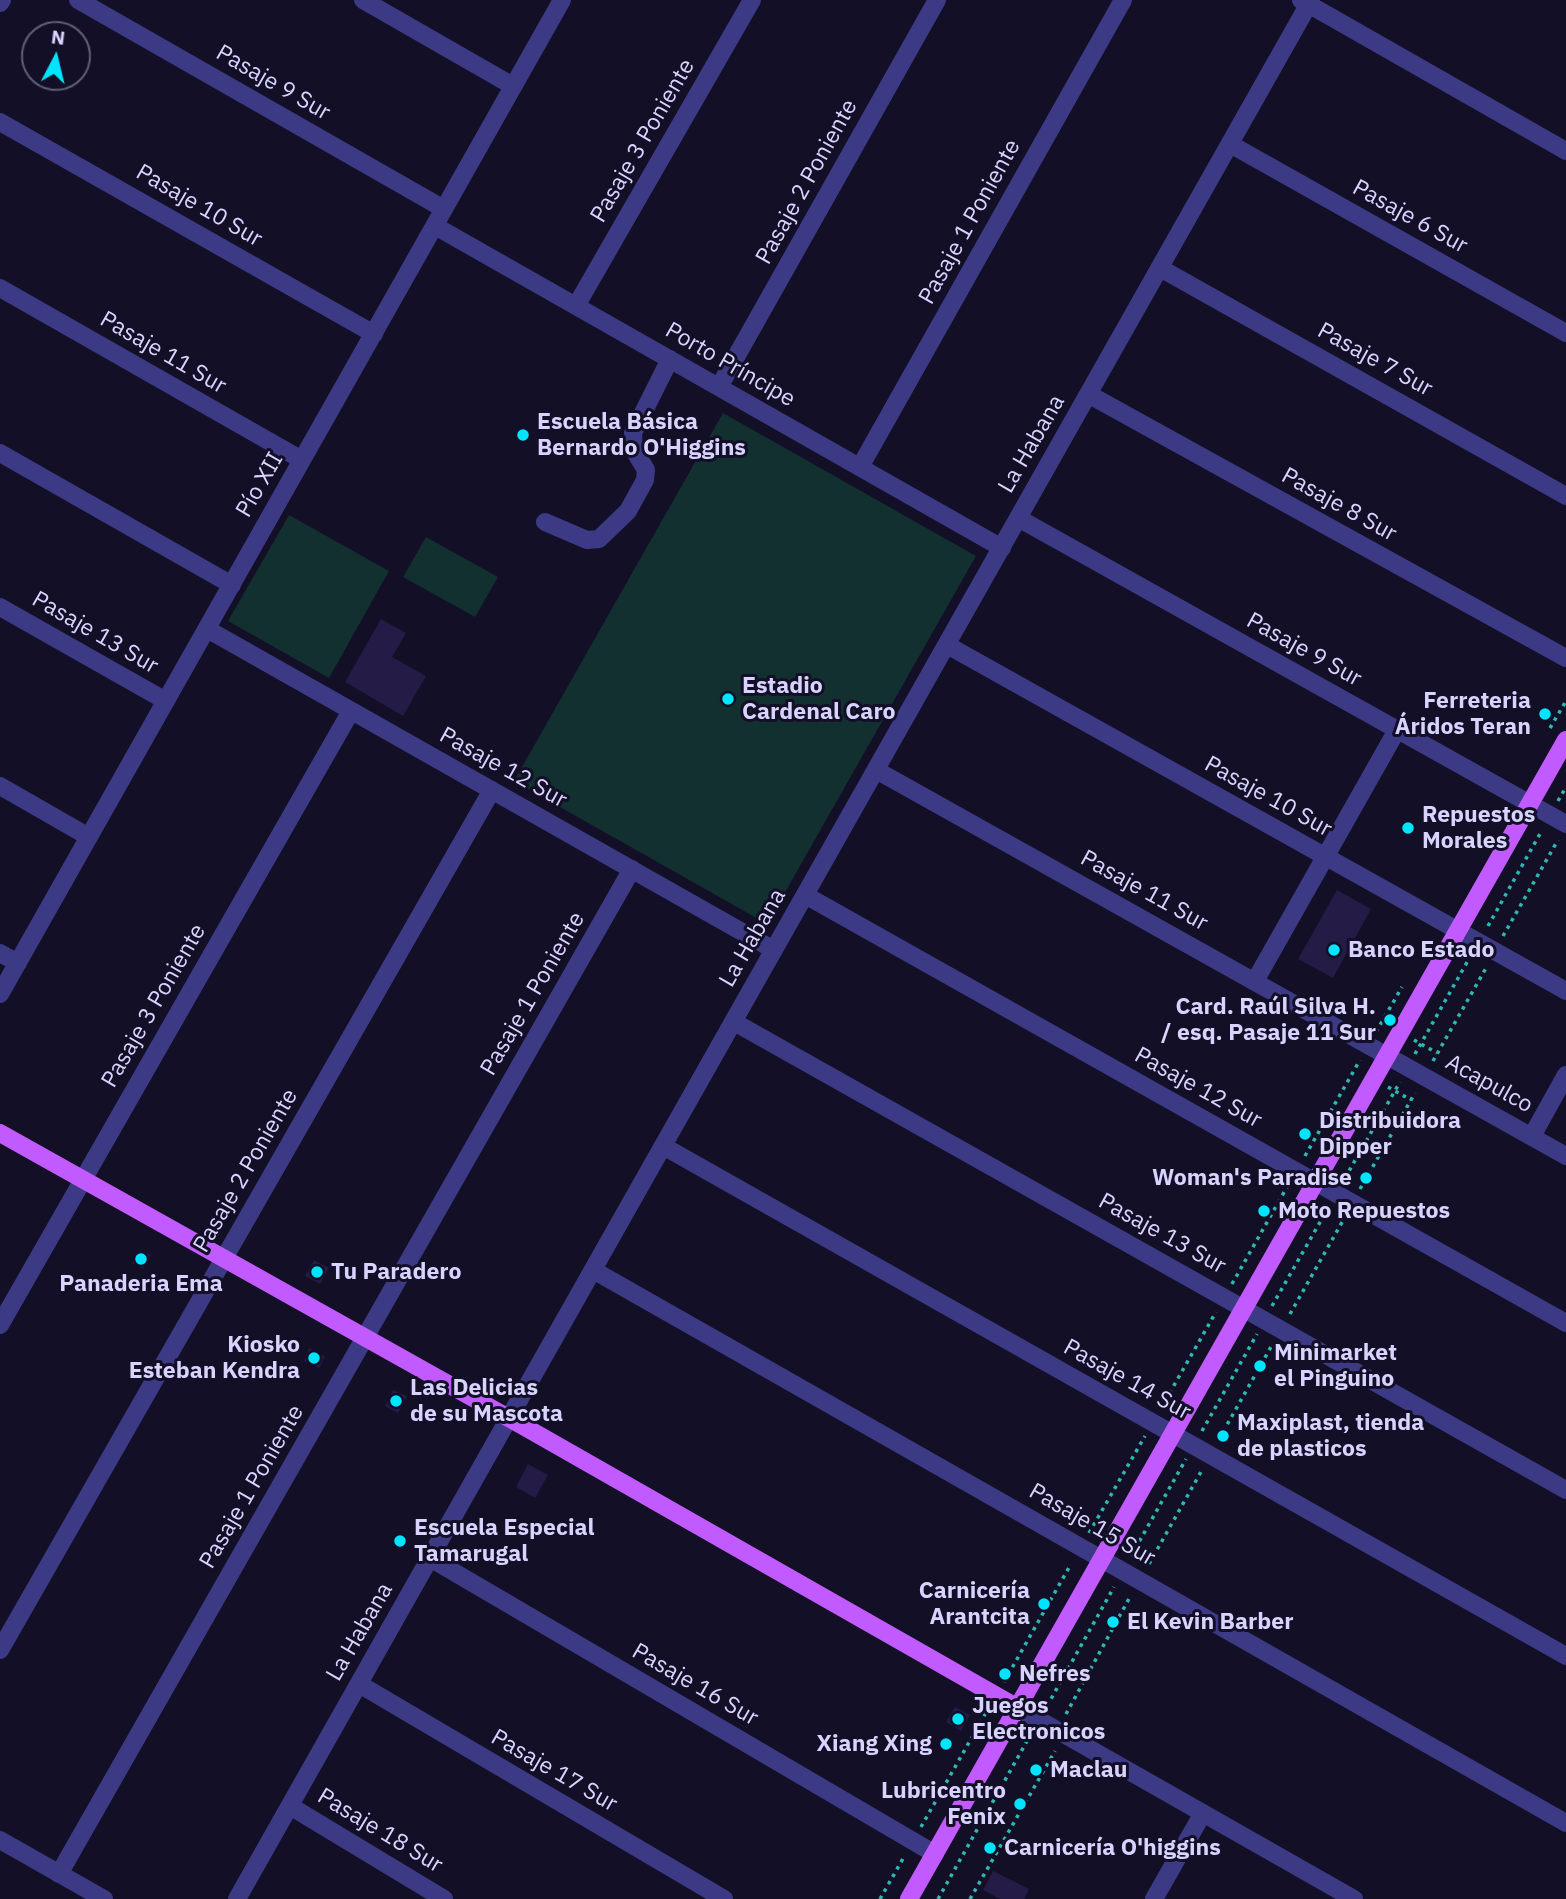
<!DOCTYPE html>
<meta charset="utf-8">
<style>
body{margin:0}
#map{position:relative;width:1566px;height:1899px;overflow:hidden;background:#130f26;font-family:"IBM Plex Sans",sans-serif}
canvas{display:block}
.north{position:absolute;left:21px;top:21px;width:70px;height:70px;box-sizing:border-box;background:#130f26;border:2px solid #625e7d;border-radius:50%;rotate:7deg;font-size:19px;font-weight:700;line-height:28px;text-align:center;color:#d9d4ff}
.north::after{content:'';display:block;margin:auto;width:24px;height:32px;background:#00e5ff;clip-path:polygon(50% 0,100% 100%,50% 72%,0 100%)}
</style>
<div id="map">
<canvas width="1566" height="1899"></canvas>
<div class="north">N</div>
</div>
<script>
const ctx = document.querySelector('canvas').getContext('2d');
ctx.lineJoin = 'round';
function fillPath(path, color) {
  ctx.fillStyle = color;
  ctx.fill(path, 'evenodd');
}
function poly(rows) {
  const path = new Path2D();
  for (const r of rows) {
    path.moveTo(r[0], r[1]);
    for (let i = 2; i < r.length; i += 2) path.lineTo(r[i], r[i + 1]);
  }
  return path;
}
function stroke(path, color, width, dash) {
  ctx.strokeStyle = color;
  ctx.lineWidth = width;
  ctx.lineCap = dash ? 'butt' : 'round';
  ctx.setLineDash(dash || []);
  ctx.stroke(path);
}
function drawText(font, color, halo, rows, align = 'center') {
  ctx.font = font + ' "IBM Plex Sans",sans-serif';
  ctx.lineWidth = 6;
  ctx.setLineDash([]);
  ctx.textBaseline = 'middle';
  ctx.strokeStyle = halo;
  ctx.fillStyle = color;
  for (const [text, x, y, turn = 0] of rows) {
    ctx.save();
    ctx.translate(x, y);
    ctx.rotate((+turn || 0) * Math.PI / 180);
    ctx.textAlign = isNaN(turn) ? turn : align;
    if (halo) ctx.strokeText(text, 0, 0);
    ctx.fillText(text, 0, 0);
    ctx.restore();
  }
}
fillPath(poly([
 [723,413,976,556,767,924,514,781],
 [289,515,389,571,329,678,228,621],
 [426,537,498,577,475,617,403,577]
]), '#12302f');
fillPath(poly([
 [381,619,406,633,392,657,426,676,403,716,345,682],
 [1337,890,1371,909,1333,978,1298,959],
 [139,1250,151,1255,143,1269,132,1263],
 [314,1260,329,1268,320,1284,305,1276],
 [309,1348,325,1356,319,1368,304,1361],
 [393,1390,407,1396,398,1413,385,1406],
 [528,1464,548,1475,535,1498,516,1487],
 [955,1707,970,1715,961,1731,946,1722],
 [993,1871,1029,1889,1024,1899,1000,1899,983,1890]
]), '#241b47');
stroke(poly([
 [1550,728,1566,701],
 [1558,801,1566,787],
 [1488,926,1541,832],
 [1503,936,1558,840],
 [1376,1032,1402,987],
 [1414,1040,1437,1053],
 [1415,1054,1470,957],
 [1433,1061,1486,968],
 [1388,1087,1411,1100],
 [1305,1156,1360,1060],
 [1345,1178,1400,1082],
 [1360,1189,1415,1093],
 [1232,1284,1287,1187],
 [1272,1306,1327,1210],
 [1290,1314,1345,1217],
 [1161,1408,1216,1312],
 [1202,1431,1257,1334],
 [1219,1439,1272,1345],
 [1089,1533,1145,1436],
 [1131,1556,1186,1459],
 [1149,1564,1202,1470],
 [1004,1682,1071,1564],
 [1047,1706,1114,1587],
 [1066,1714,1131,1595],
 [921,1827,988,1709],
 [880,1899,905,1855],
 [938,1899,1031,1734],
 [970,1899,1055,1751]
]), '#2fb8b0', 3.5, [3.5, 5]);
stroke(poly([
 [78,0,444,209],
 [363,0,513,86],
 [1301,0,1566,151],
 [0,3,2,0],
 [0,122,374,334],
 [1230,144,1566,333],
 [435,226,1002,548],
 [1160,268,1566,496],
 [0,288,302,460],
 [576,306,752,0],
 [719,387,937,0],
 [1088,394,1566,658],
 [0,453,232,585],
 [860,467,1123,0],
 [1018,518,1566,824],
 [545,522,587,540,599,539,628,511,645,480,646,470,634,450,633,433,670,359],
 [0,607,166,701],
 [207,629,774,950],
 [947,645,1566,991],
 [876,770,1566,1156],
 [0,786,89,837],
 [805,895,1566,1323],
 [0,953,18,963],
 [1255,981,1397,730],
 [0,994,562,0],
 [734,1022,1566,1490],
 [1532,1136,1566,1075],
 [663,1146,1566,1656],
 [593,1270,1566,1823],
 [0,1325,351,711],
 [430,1558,935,1854],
 [0,1650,492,790],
 [359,1684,724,1899],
 [1018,1708,1354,1899],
 [290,1806,444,1899],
 [0,1840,104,1899],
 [59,1874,632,869],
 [237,1899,1311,0],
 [1154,1899,1203,1813]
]), '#3d3a85', 18);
stroke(poly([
 [0,1133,523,1426,1018,1708],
 [909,1899,1566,740]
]), '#c25bff', 18);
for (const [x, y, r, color] of [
 [523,435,7,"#00e5ff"],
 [728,699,7,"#00e5ff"],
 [1545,714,7,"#00e5ff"],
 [1408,828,7,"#00e5ff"],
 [1334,950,7,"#00e5ff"],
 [1390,1020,7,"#00e5ff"],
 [1305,1134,7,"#00e5ff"],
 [1366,1178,7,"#00e5ff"],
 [1264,1211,7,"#00e5ff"],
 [141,1259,7,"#00e5ff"],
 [317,1272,7,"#00e5ff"],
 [314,1358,7,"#00e5ff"],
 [1260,1366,7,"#00e5ff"],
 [396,1401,7,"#00e5ff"],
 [1223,1436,7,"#00e5ff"],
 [400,1541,7,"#00e5ff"],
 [1044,1604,7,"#00e5ff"],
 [1113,1622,7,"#00e5ff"],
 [1005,1674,7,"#00e5ff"],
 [958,1719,7,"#00e5ff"],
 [946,1744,7,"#00e5ff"],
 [1036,1770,7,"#00e5ff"],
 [1020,1804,7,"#00e5ff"],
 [990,1848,7,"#00e5ff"]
]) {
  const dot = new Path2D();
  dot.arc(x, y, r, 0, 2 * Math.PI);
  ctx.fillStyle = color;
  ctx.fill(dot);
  stroke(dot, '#130f26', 2.5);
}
drawText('23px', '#d9d4ff', '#130f26', [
 ["Pasaje 9 Sur",273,83,30],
 ["Pasaje 3 Poniente",643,141,-60],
 ["Pasaje 2 Poniente",807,182,-61],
 ["Pasaje 10 Sur",199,206,30],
 ["Pasaje 6 Sur",1410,217,29],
 ["Pasaje 1 Poniente",970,222,-61],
 ["Pasaje 11 Sur",163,353,30],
 ["Pasaje 7 Sur",1375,360,29],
 ["Porto Príncipe",730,365,30],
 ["La Habana",1032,444,-60],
 ["Pío XII",260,485,-60],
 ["Pasaje 8 Sur",1339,505,29],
 ["Pasaje 13 Sur",95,633,30],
 ["Pasaje 9 Sur",1304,650,29],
 ["Pasaje 12 Sur",503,768,29],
 ["Pasaje 10 Sur",1268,797,29],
 ["Pasaje 11 Sur",1144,891,29],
 ["La Habana",753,938,-60],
 ["Pasaje 1 Poniente",533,994,-60],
 ["Pasaje 3 Poniente",154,1006,-60],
 ["Acapulco",1489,1084,29],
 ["Pasaje 12 Sur",1198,1088,29],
 ["Pasaje 2 Poniente",246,1171,-60],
 ["Pasaje 13 Sur",1162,1234,29],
 ["Pasaje 14 Sur",1127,1380,29],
 ["Pasaje 1 Poniente",252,1487,-60],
 ["Pasaje 15 Sur",1092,1525,30],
 ["La Habana",360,1632,-60],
 ["Pasaje 16 Sur",695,1685,30],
 ["Pasaje 17 Sur",554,1771,30],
 ["Pasaje 18 Sur",380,1831,31]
]);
drawText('bold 23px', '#d9d4ff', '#130f26', [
 ["Escuela Básica",537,422],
 ["Bernardo O'Higgins",537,448],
 ["Estadio",742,686],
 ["Cardenal Caro",742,712],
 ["Ferreteria",1531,701,"right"],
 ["Áridos Teran",1531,727,"right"],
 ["Repuestos",1422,815],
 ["Morales",1422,841],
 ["Banco Estado",1348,950],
 ["Card. Raúl Silva H.",1376,1007,"right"],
 ["/ esq. Pasaje 11 Sur",1376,1033,"right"],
 ["Distribuidora",1319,1121],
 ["Dipper",1319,1147],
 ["Woman's Paradise",1352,1178,"right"],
 ["Moto Repuestos",1278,1211],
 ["Tu Paradero",331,1272],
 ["Panaderia Ema",141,1284,"center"],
 ["Kiosko",300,1345,"right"],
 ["Esteban Kendra",300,1371,"right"],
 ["Minimarket",1274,1353],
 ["el Pinguino",1274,1379],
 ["Las Delicias",410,1388],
 ["de su Mascota",410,1414],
 ["Maxiplast, tienda",1237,1423],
 ["de plasticos",1237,1449],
 ["Escuela Especial",414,1528],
 ["Tamarugal",414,1554],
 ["Carnicería",1030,1591,"right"],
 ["Arantcita",1030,1617,"right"],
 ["El Kevin Barber",1127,1622],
 ["Nefres",1019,1674],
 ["Juegos",972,1706],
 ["Electronicos",972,1732],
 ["Xiang Xing",932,1744,"right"],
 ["Maclau",1050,1770],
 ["Lubricentro",1006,1791,"right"],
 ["Fenix",1006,1817,"right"],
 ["Carnicería O'higgins",1004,1848]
], 'left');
</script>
